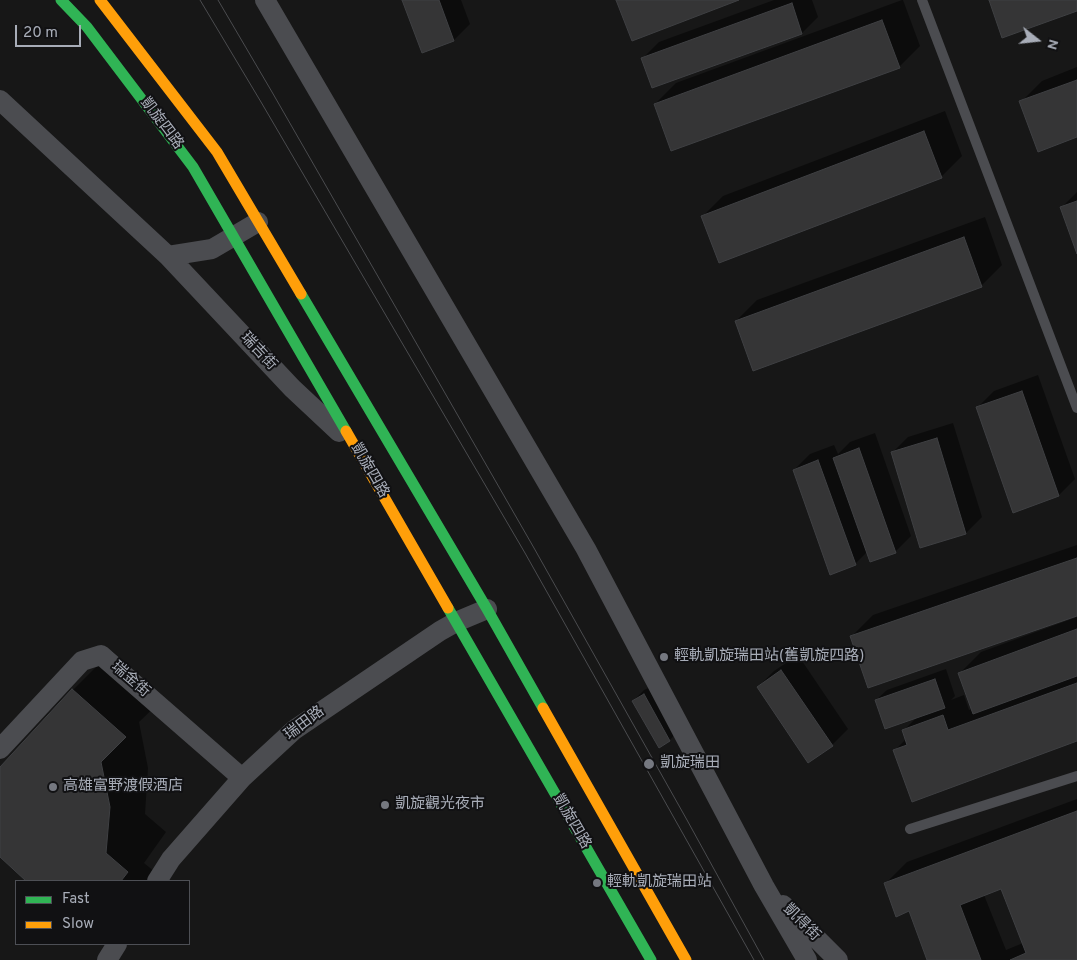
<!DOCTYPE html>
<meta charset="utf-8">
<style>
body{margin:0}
#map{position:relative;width:1077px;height:960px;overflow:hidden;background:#171717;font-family:Overpass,sans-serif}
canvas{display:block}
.legend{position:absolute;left:15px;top:880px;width:175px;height:65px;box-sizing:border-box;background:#111113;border:1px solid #4d4f55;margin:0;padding:6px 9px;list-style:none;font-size:15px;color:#a8adb8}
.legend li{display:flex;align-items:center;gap:10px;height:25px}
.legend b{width:25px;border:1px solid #4d4f55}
.north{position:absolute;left:1012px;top:15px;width:50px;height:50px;-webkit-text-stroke:4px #111113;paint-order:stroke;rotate:106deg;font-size:14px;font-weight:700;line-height:20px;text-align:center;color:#a8adb8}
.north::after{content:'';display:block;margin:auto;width:18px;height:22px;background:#a8adb8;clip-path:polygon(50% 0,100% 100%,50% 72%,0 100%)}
.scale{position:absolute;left:15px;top:25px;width:66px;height:22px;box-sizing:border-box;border:2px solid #a8adb8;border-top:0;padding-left:6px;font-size:15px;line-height:18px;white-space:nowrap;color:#a8adb8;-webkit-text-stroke:4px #111113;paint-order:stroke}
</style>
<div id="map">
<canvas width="1077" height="960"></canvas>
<ul class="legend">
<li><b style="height:6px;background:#30b455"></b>Fast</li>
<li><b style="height:6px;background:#ff9f0a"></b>Slow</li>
</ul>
<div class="north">N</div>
<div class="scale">20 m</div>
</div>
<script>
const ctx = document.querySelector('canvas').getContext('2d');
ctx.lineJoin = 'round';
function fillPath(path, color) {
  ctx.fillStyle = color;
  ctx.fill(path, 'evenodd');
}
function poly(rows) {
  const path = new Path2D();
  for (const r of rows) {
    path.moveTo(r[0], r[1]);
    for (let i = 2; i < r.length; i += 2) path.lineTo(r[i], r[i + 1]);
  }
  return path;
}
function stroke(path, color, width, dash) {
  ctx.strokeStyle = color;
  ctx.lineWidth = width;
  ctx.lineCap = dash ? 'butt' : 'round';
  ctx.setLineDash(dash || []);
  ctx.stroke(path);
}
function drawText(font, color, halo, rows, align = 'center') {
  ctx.font = font + ' Overpass,"Noto Sans TC",sans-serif';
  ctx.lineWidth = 4;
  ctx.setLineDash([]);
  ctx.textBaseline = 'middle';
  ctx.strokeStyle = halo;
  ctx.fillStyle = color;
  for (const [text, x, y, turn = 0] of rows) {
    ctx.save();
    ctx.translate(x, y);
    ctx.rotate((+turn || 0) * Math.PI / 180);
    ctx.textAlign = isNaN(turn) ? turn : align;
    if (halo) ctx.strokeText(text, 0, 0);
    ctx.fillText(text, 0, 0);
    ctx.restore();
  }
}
fillPath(poly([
 [403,0,461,0,470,24,454,40,423,52],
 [774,0,812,0,818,17,802,33,653,86,643,58,659,42],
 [902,0,903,0,920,46,899,67,655,104,676,83],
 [1077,67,1077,136,1021,102,1042,81],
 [945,111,962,156,941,177,702,217,723,196],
 [1077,192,1077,250,1062,207],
 [985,217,1002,265,981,286,736,321,757,300],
 [1038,375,1075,479,1059,495,978,407,994,391],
 [953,423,982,517,966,533,921,547,892,453,908,437],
 [875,433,911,536,895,552,867,552,855,564,794,470,810,454,834,445,838,454,850,442],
 [1077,545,1077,740,895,750,906,739,903,731,918,716,876,700,887,690,946,669,955,696,951,700,964,695,969,710,972,709,960,673,981,652,1077,617,1076,615,852,636,873,615],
 [112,651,164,698,139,722,148,768,145,814,166,832,144,863,161,877,158,881,28,881,0,855,0,769,73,690],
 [798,655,848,729,832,745,758,687,774,671],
 [655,685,680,729,670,740,659,746,633,701,644,690],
 [1077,799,1077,960,928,960,910,910,886,883,907,862],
 [1002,888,1023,943,1006,950,984,895]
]), '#0007');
const building = poly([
 [402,0,439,0,454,41,422,53,402,0],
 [616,0,739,0,632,41,616,0],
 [989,0,1077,0,1077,11,1002,38,989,0],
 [792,3,802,34,652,88,641,58,792,3],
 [882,20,900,68,671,151,654,104,882,20],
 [1077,80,1077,137,1038,152,1019,101,1077,80],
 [924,131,942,178,719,263,701,216,924,131],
 [1077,201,1077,254,1060,207,1077,201],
 [964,237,982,287,753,371,735,321,964,237],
 [1022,391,1059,496,1013,513,976,407,1022,391],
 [937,438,966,534,920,548,891,452,937,438],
 [859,448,896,553,870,562,833,458,859,448],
 [818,460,856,565,830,575,793,470,818,460],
 [1077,558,1077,616,868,688,850,636,1077,558],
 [1077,629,1077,676,973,714,958,673,1077,629],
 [781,670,833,746,808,763,757,687,781,670],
 [935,679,945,708,885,729,875,700,935,679],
 [1077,683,1077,741,912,802,893,750,907,745,902,730,943,715,948,730,1077,683],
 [72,689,126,737,101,762,110,807,106,853,128,872,121,881,26,881,0,857,0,767,72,689],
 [644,694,670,741,659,748,632,701,644,694],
 [1077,811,1077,960,1010,960,1026,953,1001,889,960,905,981,960,927,960,909,911,896,917,884,883,1077,811]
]);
fillPath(building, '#353536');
stroke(building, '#3f4043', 1);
stroke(poly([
 [922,0,1077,408],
 [910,829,1077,776]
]), '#4b4c50', 10);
stroke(poly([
 [265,0,586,549,764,886,807,960],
 [0,100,168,256,212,249,258,222],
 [168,256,292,388,339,432],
 [0,749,82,661,101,655,242,778],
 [157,881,171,859,242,778,294,730,440,631,456,622,487,609],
 [783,905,838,960],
 [107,960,117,944]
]), '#4b4c50', 20);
stroke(poly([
 [61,0,87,27,193,167,346,431],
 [301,294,487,609,543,708],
 [448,608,651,960]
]), '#30b455', 11);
stroke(poly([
 [100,0,217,152,301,294],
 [346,431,448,608],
 [543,708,686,960]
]), '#ff9f0a', 11);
stroke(poly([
 [200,0,261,102,525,553,754,960],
 [218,0,272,92,534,548,687,820,764,960]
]), '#4b4c4f', 1);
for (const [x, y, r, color] of [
 [664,657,5,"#757880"],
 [649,764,6,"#757880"],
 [53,787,5,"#757880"],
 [385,805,5,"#757880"],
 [597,883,5,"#757880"]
]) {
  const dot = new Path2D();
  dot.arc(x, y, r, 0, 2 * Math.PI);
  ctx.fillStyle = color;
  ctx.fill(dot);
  stroke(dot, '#111113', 2);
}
drawText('15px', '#a8adb8', '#111113', [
 ["凱旋四路",161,124,53],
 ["瑞吉街",258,352,47],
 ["凱旋四路",369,471,60],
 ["瑞金街",130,680,41],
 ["瑞田路",305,724,-37],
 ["凱旋四路",571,822,60],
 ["凱得街",801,923,45]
]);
drawText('15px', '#a8adb8', '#111113', [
 ["輕軌凱旋瑞田站(舊凱旋四路)",674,657],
 ["凱旋瑞田",660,764],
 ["高雄富野渡假酒店",63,787],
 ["凱旋觀光夜市",395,805],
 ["輕軌凱旋瑞田站",607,883]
], 'left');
</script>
